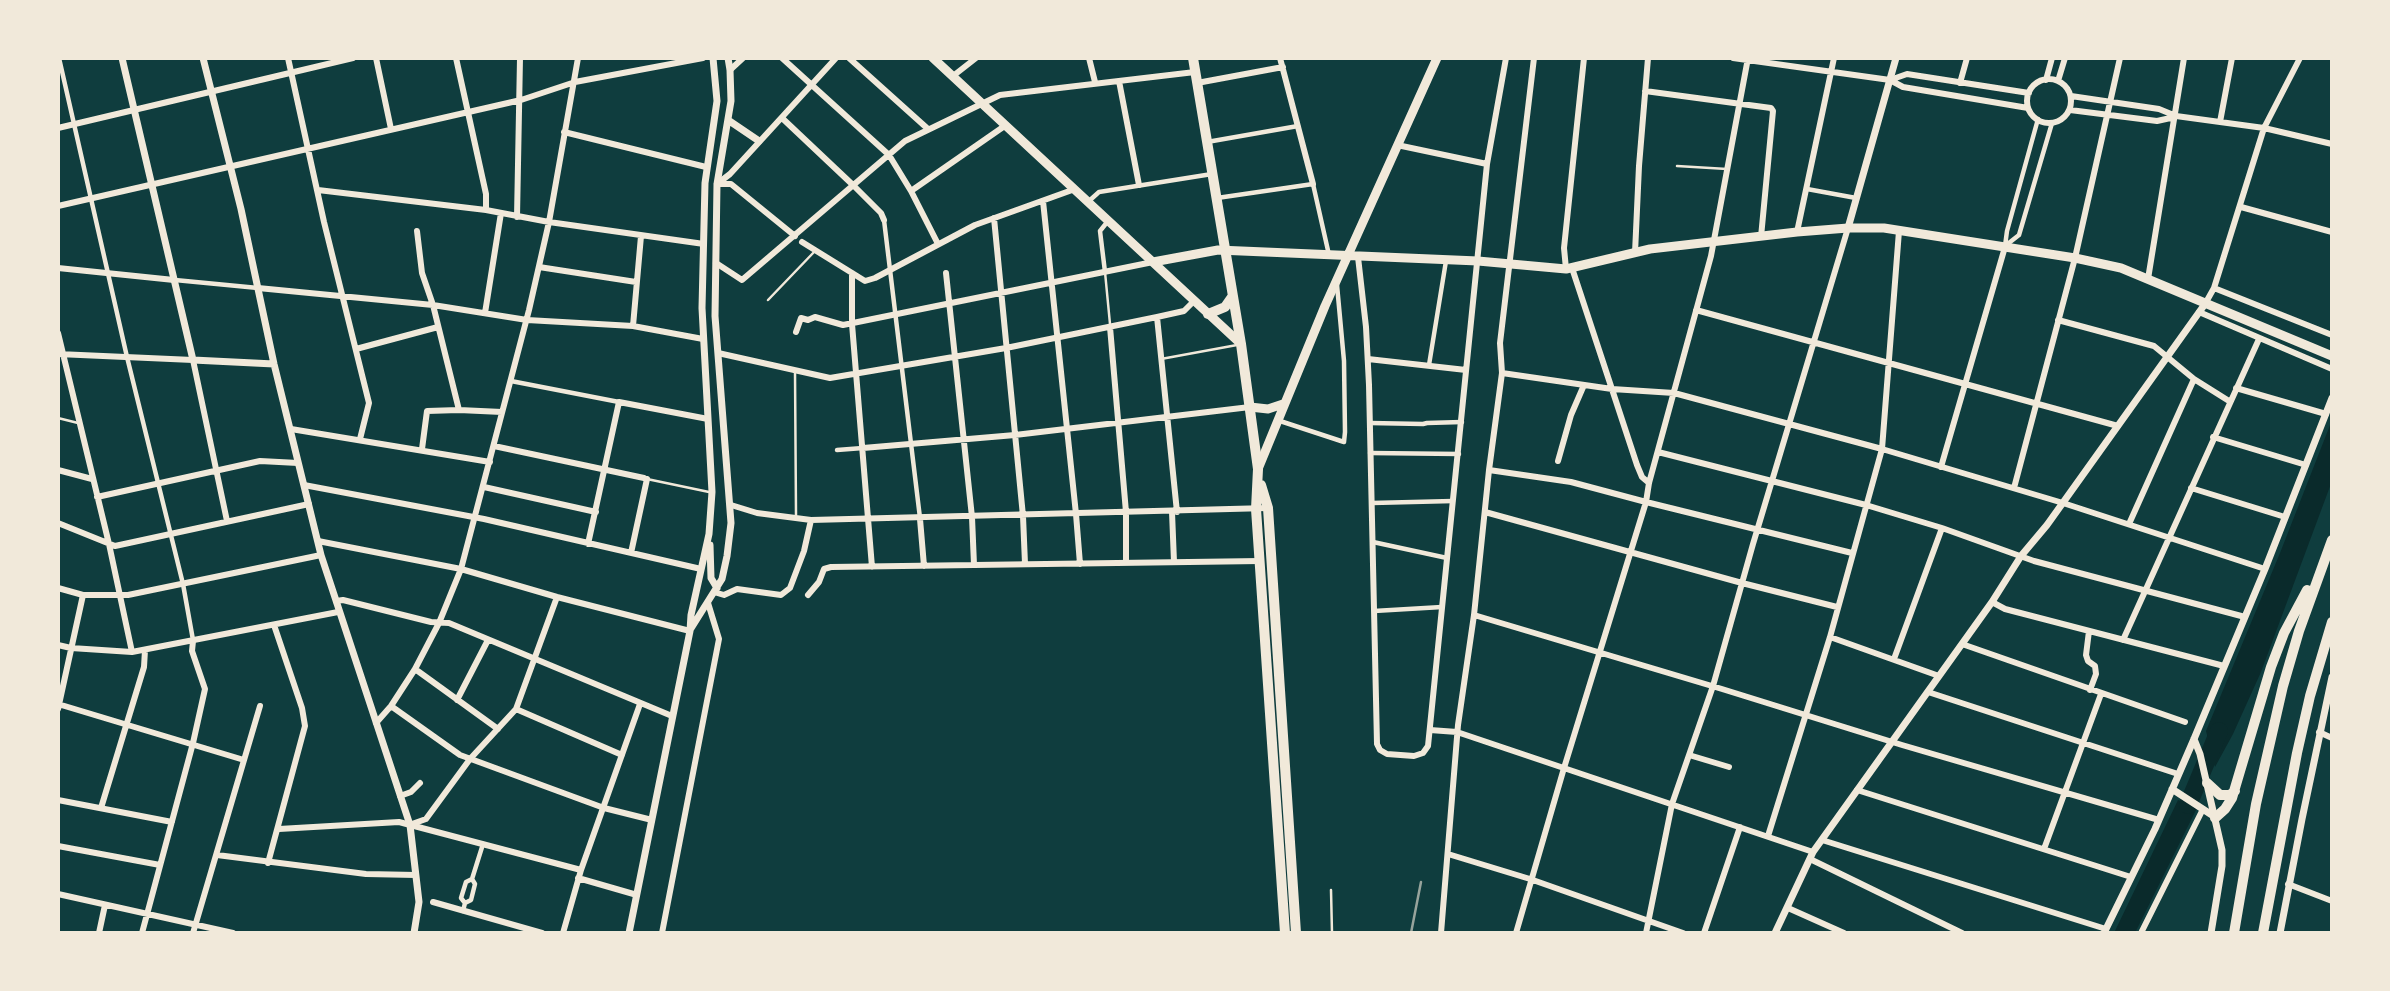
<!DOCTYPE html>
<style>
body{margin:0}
#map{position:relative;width:2390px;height:991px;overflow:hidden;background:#0f3d3e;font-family:Rubik,sans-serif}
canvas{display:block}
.frame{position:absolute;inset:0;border:60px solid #f1e9da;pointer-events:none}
</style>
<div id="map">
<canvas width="2390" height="991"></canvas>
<div class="frame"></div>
</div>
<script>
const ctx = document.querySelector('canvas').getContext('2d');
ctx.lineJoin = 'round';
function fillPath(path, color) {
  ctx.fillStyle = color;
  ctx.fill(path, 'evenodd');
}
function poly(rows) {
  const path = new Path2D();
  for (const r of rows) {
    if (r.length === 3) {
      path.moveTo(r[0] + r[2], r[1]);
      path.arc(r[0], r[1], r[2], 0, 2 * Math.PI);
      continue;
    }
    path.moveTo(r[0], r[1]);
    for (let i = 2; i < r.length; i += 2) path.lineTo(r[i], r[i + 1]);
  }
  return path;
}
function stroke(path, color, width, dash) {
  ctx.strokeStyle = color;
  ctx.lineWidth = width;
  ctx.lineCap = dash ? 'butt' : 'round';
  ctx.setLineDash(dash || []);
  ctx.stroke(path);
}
fillPath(poly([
 [2332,420,2332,481,2261,672,2233,734,2215,767,2206,731,2280,553],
 [2178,800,2197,808,2135,933,2114,933]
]), '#0a2a2b');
stroke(poly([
 [2188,805,2219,731]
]), '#0a2a2b', 18);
stroke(poly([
 [1677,166,1727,169],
 [1105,272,1110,324],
 [768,300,815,251],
 [1161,359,1237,345],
 [795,372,796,515],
 [58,418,78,423],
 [647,479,709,492],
 [1331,890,1332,933]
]), '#f1e9da', 2.5);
stroke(poly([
 [59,58,127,357,183,584,193,640],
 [1207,142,1298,126],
 [1807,189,1856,198],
 [1217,198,1313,184,1329,255],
 [1089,201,1099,192,1212,174],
 [884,220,920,518],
 [2005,246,2019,235,2052,123],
 [2005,246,2007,231,2038,119],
 [1105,272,1100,231,1108,221],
 [175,280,258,288],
 [1429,365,1446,261],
 [511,381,619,402],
 [1277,420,1344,442,1345,432,1344,361,1337,285],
 [1370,423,1423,424,1427,423,1462,422],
 [837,450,863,448],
 [1370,453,1459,454],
 [1372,503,1453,501],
 [1373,542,1447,558],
 [1374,611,1442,607],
 [472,879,483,844],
 [463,911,465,903,471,900,475,884,472,879,466,882,461,898,465,903]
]), '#f1e9da', 4.5);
stroke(poly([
 [288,58,324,222,369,403,360,439],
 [376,58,391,129],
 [456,58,486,194,486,210],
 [782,58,889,155,911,191,938,244],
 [849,58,928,129],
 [1089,58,1095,82],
 [1280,58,1313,184],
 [1733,58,1890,80,1903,87,2028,108],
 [730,70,743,58],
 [953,76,976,58],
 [2049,101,22],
 [1890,80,1907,74,2029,93],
 [2046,80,2052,58],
 [1119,81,1139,185],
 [2058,81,2065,58],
 [1197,83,1283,67],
 [1960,83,1967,58],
 [1645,91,1771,108,1773,111,1761,237],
 [2071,96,2159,109,2176,116,2264,128,2332,144],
 [2070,110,2157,121,2175,117],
 [782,118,854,186,881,213,884,220],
 [2220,122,2232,58],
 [58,128,353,58],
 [564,132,706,167],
 [1397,145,1487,164],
 [717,184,730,174,836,58],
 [719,184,731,184,795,236],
 [318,190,486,210,549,222,704,244],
 [911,191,1006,125],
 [1043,201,1076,514,1080,564],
 [58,206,521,100,575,82,703,58],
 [2241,207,2332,232],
 [517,217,520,58],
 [994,218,1023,516,1025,564],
 [417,231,422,273,433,305,459,410],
 [1797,232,1834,58],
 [802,242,865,281,875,278,975,225,1075,189],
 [1635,253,1639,166,1648,58],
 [1358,257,1366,327,1369,385,1377,744,1380,750,1387,754,1414,756,1423,753,1428,746,1487,164,1506,58],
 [716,263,742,280,905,141,1000,95,1195,72],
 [539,267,636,282],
 [58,268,174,280],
 [1572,268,1637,465,1642,477,1649,483],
 [1566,269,1564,248,1584,58],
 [852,273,852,324,872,567],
 [946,273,972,517,974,565],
 [2148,279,2184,58],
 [258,288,433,305,527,320,633,326,703,339],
 [2214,288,2332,335],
 [2205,304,2214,288,2264,128,2300,58],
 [1696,310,2118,426],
 [2199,312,2332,369],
 [485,313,501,213],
 [1157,317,1177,512],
 [2058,320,2154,346,2194,379,2229,401],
 [633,326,641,236],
 [1110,327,1126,512,1126,563],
 [796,332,801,318,808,320,815,317,843,325,1153,262],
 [58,333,109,544,132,652],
 [356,349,438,327],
 [718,353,830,378,1006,348,1157,317,1184,311,1194,301],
 [58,354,193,360,227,521],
 [1368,359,1466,370],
 [1502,373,1612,389,1674,393,1882,449,2063,503,2265,569],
 [2236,388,2326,414],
 [291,429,490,462],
 [2213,437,2306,465],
 [494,446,644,478],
 [863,448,1015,435,1250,407],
 [422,449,427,411,459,410,502,412],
 [1658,452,1866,505,1942,528,2034,561,2245,617],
 [1558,461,1571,415,1584,385],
 [1941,467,2005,247],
 [58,470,92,479],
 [1489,470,1571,482,1646,502,1852,553],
 [304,485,484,519,701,569],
 [484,487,596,512],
 [2014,488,2075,258,2120,58],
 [2191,488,2285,517],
 [97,497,260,461,298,463],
 [731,505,757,513,811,520,1268,508],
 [1172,512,1174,562],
 [1485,512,1742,583,1837,607],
 [920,519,924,566],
 [58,523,115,546,309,504],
 [2129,524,2194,379],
 [318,541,461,569,557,597,690,631],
 [588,544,619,402,708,419],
 [631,553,647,479],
 [58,588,83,595,128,595,321,555],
 [714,592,724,595,737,589,781,595,790,588,804,551,811,520],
 [808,595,819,582,824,569,831,567,1260,561],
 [336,601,343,600,431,622,449,623,672,716],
 [1992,602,2005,609,2224,666],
 [1474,615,1722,689,1902,745,2159,820],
 [2089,631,2086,655,2088,661,2095,666,2096,674,2090,690],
 [1830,637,1939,676],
 [2123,640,2259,339],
 [1962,644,2185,722],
 [58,645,71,648,132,652,338,612],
 [1894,659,1942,528],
 [415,669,498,729],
 [1928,692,2178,774],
 [457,700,488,640],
 [58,704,244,760],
 [391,706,460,755,604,808,652,820],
 [58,709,83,595],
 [516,709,622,755],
 [376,723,391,706,415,669,439,623,461,569,529,310,549,222,578,58],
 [1430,730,1457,732,1813,852],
 [2319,732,2332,738],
 [1689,755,1729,767],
 [1857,790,2131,877],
 [400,796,411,792,420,783],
 [58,800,172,822],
 [101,808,144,667,145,650],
 [412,824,426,819,470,759,516,709,557,597],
 [279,829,399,822,581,870],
 [1768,836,1830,637,1882,449,1899,231],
 [1822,840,2106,929],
 [58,846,160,865],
 [2044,849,2101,694],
 [1448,854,1530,879,1683,933],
 [217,855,366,874,416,875],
 [1810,859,1962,933],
 [268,863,305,726,302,708,274,625],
 [578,878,637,895],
 [2288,884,2332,901],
 [58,894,233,933],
 [433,902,542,933],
 [1788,908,1844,933],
 [99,933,105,905],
 [142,933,193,743,205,689,192,651,193,641],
 [193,933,260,706],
 [563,933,581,870,640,704],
 [662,933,719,639,708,603],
 [1441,933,1458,725,1474,615,1489,470,1502,373,1500,343,1534,58],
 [1516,933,1564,768,1646,502,1649,483,1711,256,1748,58],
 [1646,933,1672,804,1713,686,1753,544,1848,228],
 [1704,933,1740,827],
 [2141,933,2203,809]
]), '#f1e9da', 6);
stroke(poly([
 [122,58,193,360,274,364],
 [203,58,241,209,274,364,321,555,410,825,419,902,414,933],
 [728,120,759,141],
 [1848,228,1896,58],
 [710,545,711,578,717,588],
 [690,630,722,579,727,556,731,523,715,316,717,184,731,101,730,70,728,58],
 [2194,739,2200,754,2222,850,2222,866,2211,933],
 [2172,789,2215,817],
 [629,933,690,631,691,615,709,534,712,492,702,308,705,183,717,101,713,58],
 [1775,933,1813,852,1992,602,2021,556,2047,525,2205,304],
 [2104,933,2155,829,2194,739,2265,569,2332,398],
 [2280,933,2302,819,2332,677]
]), '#f1e9da', 7);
stroke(poly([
 [933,58,1241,344],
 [1153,262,1218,250,1478,261,1566,269,1650,249,1797,232,1848,228,1884,228,2075,258,2121,268,2332,356],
 [1250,407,1268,409,1283,404],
 [1258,469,1325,306,1437,58]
]), '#f1e9da', 9);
stroke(poly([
 [1193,58,1241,344,1258,469,1256,509,1285,933],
 [1208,314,1225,307,1232,297],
 [1261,485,1268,508,1296,933]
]), '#f1e9da', 10);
stroke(poly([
 [2207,783,2220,795,2230,795,2235,791],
 [2215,818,2225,809,2232,798,2271,667,2284,633,2307,590],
 [2234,933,2256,804,2283,686,2299,631,2332,540],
 [2263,933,2297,753,2310,696,2332,622]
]), '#f1e9da', 10);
stroke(poly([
 [1411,933,1421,882]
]), '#97a49c', 2.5);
</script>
